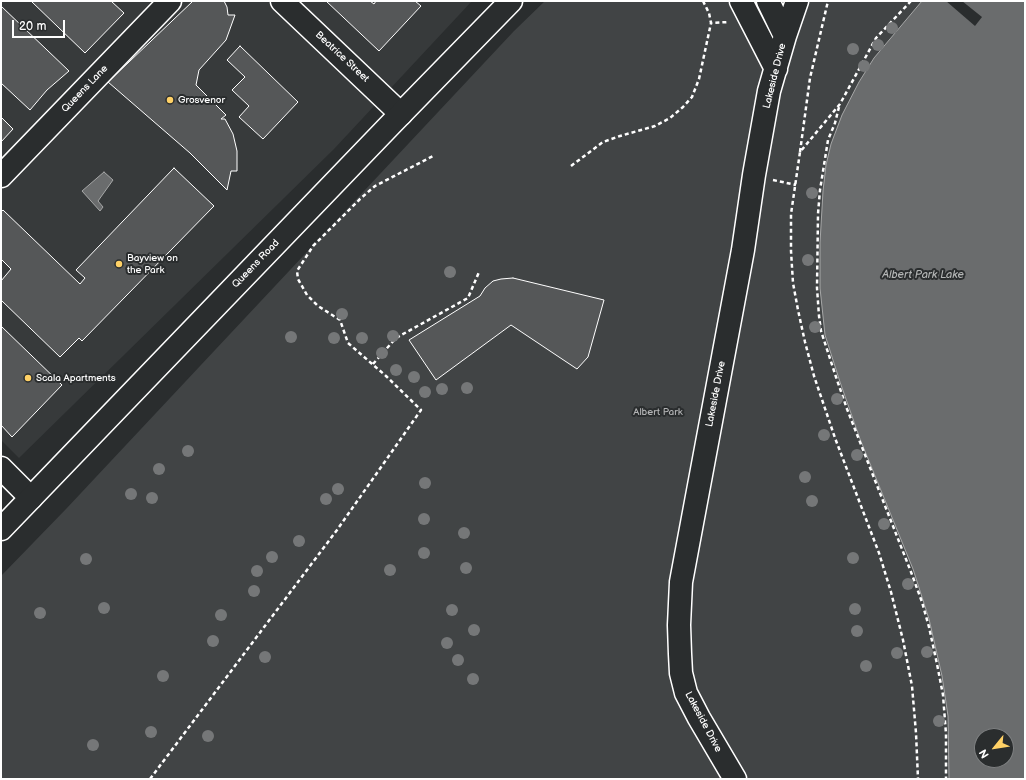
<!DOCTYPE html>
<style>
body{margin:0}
#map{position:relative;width:1026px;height:780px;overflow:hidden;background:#2a2d2e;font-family:"Balsamiq Sans",sans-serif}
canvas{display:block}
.frame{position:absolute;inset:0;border:2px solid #fff;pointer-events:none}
.north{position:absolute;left:974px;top:728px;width:40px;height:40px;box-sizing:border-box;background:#2a2d2e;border:1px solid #7f8182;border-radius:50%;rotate:240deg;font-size:11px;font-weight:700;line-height:16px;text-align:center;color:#fff}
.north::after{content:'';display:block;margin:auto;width:14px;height:18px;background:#ffd166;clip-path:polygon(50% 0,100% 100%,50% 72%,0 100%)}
.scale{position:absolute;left:12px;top:20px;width:53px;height:18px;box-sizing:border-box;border:2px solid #fff;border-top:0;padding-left:5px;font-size:12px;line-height:14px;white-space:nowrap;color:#fff;-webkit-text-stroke:3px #2a2d2e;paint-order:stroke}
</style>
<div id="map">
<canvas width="1026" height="780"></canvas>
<div class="frame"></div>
<div class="north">N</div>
<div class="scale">20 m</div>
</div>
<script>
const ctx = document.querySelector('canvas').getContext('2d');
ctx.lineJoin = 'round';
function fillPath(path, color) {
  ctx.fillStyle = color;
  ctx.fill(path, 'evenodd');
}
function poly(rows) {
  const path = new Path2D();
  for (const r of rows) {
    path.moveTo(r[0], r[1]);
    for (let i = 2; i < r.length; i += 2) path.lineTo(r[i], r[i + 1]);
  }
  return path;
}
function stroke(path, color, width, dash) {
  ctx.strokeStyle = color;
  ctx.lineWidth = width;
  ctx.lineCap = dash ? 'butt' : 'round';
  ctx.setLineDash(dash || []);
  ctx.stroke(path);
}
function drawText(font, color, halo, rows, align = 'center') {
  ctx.font = font + ' "Balsamiq Sans",sans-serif';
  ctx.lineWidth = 4;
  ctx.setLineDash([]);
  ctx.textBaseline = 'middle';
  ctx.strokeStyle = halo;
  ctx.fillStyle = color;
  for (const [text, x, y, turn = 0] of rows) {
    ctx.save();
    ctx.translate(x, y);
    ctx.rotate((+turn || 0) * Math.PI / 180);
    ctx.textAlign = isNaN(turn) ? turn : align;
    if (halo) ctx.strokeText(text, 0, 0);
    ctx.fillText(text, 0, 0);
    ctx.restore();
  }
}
fillPath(poly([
 [1,1,472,1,334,149,19,458,1,440]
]), '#373a3b');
fillPath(poly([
 [545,1,1025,1,1025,779,1,779,1,576,66,509,514,31],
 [982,736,1006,736,1006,760,982,760]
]), '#414445');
const water = poly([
 [922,1,1025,1,1025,779,949,779,948,716,942,676,929,619,913,569,860,439,840,382,825,335,820,288,820,243,823,191,826,165,831,144,842,115,859,82,874,58,922,1],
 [982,736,1006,736,1006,760,982,760,982,736],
 [104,172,113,180,98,201,103,207,100,211,82,191,104,172]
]);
fillPath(water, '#6a6c6d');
stroke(water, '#a6a7a7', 1);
fillPath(poly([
 [946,1,962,1,982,17,975,26]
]), '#2a2d2e');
const building = poly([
 [31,1,111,1,124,13,85,53,31,1],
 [193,1,224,1,227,7,228,15,235,15,226,40,199,70,196,85,226,115,221,119,225,119,233,134,237,151,237,171,231,171,227,190,190,153,108,82,193,1],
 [326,1,370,1,374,4,376,1,415,1,421,6,379,51,326,1],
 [1,6,69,71,47,90,30,110,1,83,1,6],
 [240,46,298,102,263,139,239,117,249,106,232,90,245,77,227,60,240,46],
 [1,117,13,129,1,142,1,117],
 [174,168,214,206,82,341,79,338,60,357,1,300,1,281,11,269,1,259,1,212,3,210,80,284,85,278,76,270,174,168],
 [513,278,604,300,588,357,577,369,511,325,436,380,409,340,480,296,485,288,493,281,501,279,513,278],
 [1,326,62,385,12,437,1,425,1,326]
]);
fillPath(building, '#555758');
stroke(building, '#fff', 1);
const minor = poly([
 [282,1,401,114],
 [741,1,776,69],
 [768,1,785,36],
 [1,176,170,1],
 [1,468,31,498],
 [735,779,699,718,686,693,681,673,680,654,679,625,681,582,743,250,754,175,769,91,785,36,797,1]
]);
const highway = poly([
 [1,529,392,123,511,1]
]);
stroke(minor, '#fff', 25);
stroke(highway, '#fff', 25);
stroke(poly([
 [703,1,709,13,711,23,729,22],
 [911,1,876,38,840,104,800,152,791,214,791,251,793,283,798,310,805,342,814,376,835,438,879,553,891,592,903,640,912,686,916,733,918,779],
 [839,107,835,123,828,140,820,190,818,214,817,288,819,316,821,331,836,377,847,409,911,572,922,602,929,627,937,664,943,695,946,734,946,779],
 [800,152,810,78,828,1],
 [571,166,603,142,620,136,655,126,670,118,683,107,692,97,699,79,711,23],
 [773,180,796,185],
 [373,364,396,338,468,298,479,272],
 [150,779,337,530,421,410,386,376,348,343,340,320,318,306,307,295,298,279,297,271,313,246,360,199,375,186,435,155]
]), '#fff', 2.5, [4, 3]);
stroke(minor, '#2a2d2e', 22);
stroke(highway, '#2a2d2e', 22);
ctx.fillStyle = '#757778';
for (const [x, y] of [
 [892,28],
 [878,45],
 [853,49],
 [864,66],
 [812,193],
 [808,260],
 [450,272],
 [342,314],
 [815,327],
 [393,336],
 [291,337],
 [334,338],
 [362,338],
 [382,353],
 [396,370],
 [414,377],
 [467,388],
 [442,389],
 [425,392],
 [837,399],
 [824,435],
 [188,451],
 [857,455],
 [159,469],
 [805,477],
 [425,483],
 [338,489],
 [131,494],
 [152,498],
 [326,499],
 [812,501],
 [424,519],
 [884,524],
 [464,533],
 [299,541],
 [424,553],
 [272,557],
 [853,558],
 [86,559],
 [466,568],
 [390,570],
 [257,571],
 [908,584],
 [254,591],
 [104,608],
 [855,609],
 [452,610],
 [40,613],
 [221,615],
 [474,630],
 [857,631],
 [213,641],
 [447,643],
 [927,652],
 [897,653],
 [265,657],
 [458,660],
 [866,666],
 [163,676],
 [473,679],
 [939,721],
 [151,732],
 [208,736],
 [93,745]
]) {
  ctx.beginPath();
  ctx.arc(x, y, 6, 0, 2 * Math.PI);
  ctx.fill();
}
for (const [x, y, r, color] of [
 [170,100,4,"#ffd166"],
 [119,264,4,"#ffd166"],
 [28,378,4,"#ffd166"]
]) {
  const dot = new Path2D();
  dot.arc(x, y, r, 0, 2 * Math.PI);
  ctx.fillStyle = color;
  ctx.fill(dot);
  stroke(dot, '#2a2d2e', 1.5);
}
drawText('10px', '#fff', '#2a2d2e', [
 ["Beatrice Street",342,57,43],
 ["Lakeside Drive",775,76,-76],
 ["Queens Lane",85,89,-46],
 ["Queens Road",256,264,-46],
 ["Lakeside Drive",716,394,-79],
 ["Lakeside Drive",703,722,62]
]);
drawText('10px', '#fff', '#2a2d2e', [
 ["Grosvenor",178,100],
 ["Bayview on",127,258],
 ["the Park",127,270],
 ["Scala Apartments",36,378]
], 'left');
drawText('10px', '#b3b4b5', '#2a2d2e', [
 ["Albert Park",658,412]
]);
drawText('italic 11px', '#b4b6b6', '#2a2d2e', [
 ["Albert Park Lake",923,275]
]);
</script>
